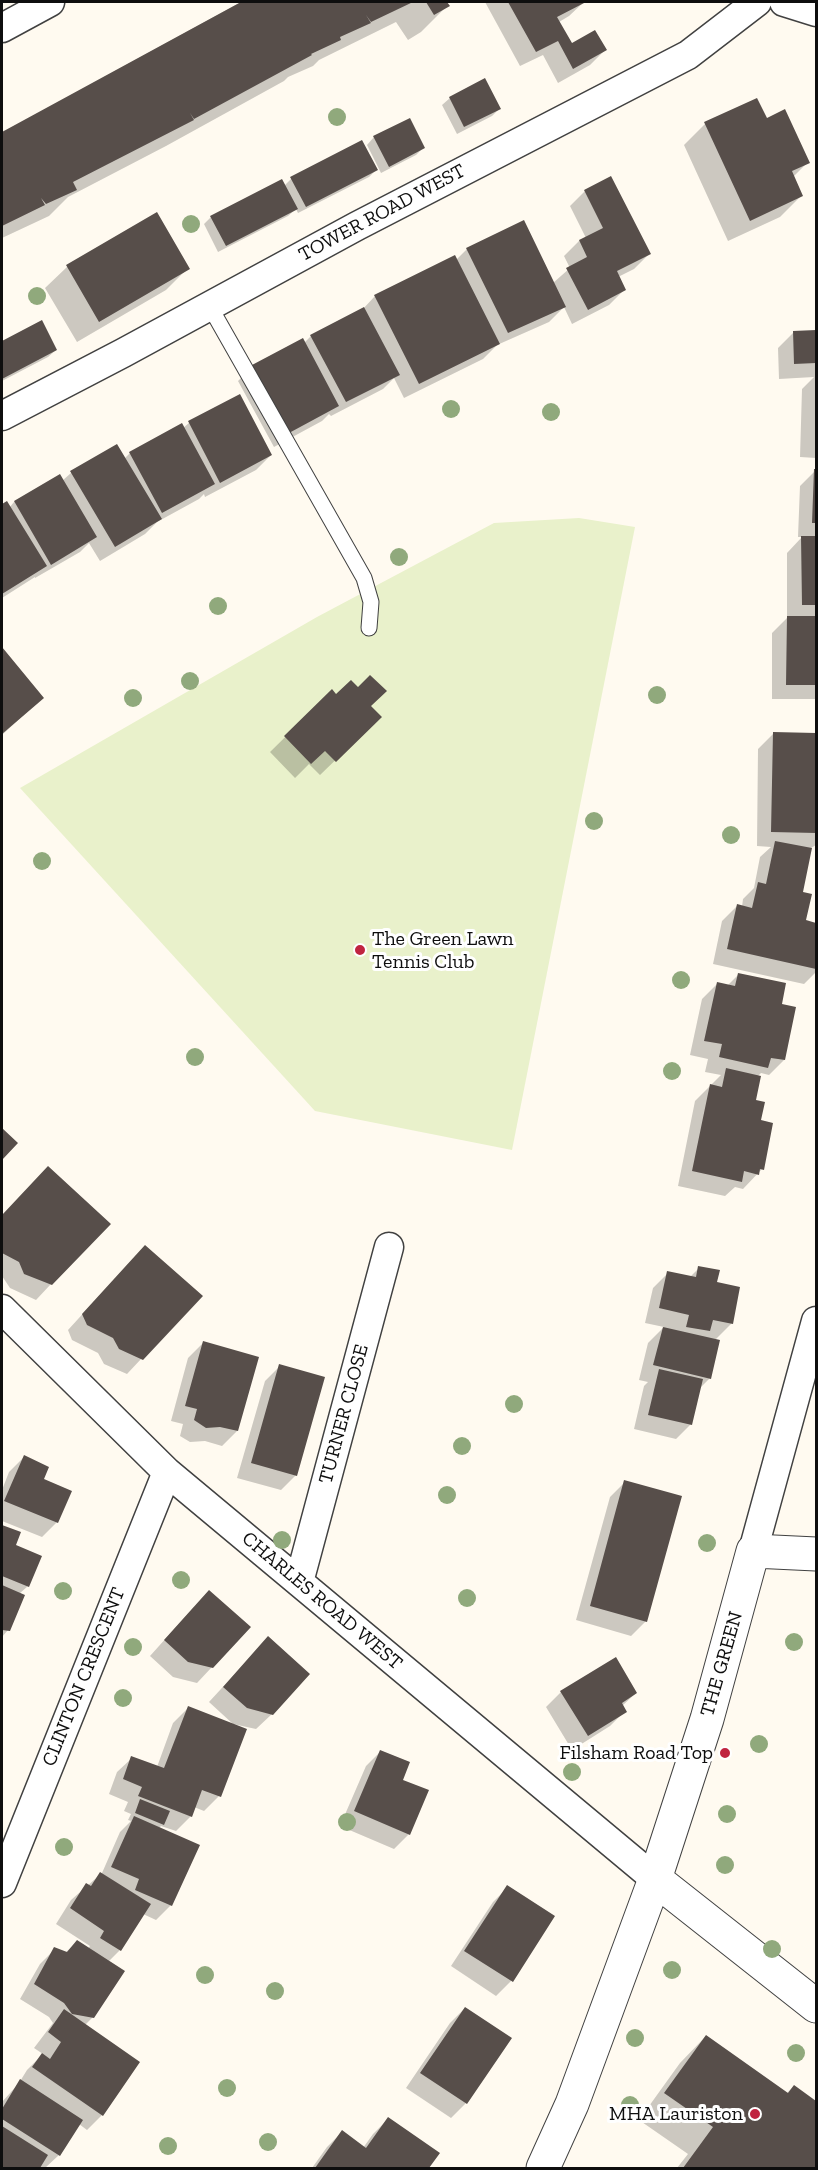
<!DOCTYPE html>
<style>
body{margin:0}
#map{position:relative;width:818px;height:2170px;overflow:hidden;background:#fffaf0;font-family:"Zilla Slab",serif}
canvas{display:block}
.frame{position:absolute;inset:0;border:3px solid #0e0e0e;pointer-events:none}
</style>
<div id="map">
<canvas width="818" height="2170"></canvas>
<div class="frame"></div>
</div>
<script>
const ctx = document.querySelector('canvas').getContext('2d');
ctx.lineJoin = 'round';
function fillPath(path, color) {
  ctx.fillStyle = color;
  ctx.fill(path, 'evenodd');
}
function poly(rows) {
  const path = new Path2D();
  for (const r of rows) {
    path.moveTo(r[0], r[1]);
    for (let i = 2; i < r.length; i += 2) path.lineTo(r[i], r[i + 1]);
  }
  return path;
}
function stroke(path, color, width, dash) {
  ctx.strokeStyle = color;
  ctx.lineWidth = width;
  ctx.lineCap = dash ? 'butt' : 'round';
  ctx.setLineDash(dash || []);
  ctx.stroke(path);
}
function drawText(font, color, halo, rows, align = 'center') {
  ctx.font = font + ' "Zilla Slab",serif';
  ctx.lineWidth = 6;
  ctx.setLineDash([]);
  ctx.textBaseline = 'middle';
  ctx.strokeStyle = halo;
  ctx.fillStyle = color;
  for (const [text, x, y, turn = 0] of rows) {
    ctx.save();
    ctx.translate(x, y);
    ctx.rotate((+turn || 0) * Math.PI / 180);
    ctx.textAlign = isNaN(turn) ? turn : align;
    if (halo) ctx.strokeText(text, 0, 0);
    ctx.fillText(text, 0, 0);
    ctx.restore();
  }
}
fillPath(poly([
 [579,518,635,527,512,1150,315,1111,20,788,317,617,494,523]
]), '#e9f1cb');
fillPath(poly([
 [241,2,445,2,448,5,421,32,408,40,396,22,319,60,313,66,288,77,284,81,166,146,68,197,49,216,2,238,2,133],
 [485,2,584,2,569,16,559,22,571,45,605,50,590,65,558,83,543,55,520,66],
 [450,98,499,109,492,116,457,134,442,105],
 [766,120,808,162,793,177,801,196,780,217,728,241,684,145,705,124],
 [374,137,423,148,416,155,381,173,367,145],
 [376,170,369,177,298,213,296,209,288,216,218,252,204,224,211,217,284,186,291,179],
 [585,191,649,254,634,269,618,277,624,290,609,305,572,324,564,307,549,322,497,345,483,359,404,398,394,378,383,389,331,416,329,414,322,421,274,447,238,381,253,366,304,343,311,336,362,310,375,296,456,260,467,249,553,283,570,268,564,256,579,241,586,238,570,206],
 [156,214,188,268,166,290,77,342,45,288,67,267],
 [41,322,56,350,48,357,2,381,2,343],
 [816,332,816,458,800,457,802,389,814,377,779,379,778,348,793,333],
 [239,396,271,455,256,470,205,497,204,494,199,499,157,522,145,534,100,561,89,543,80,552,35,578,35,577,2,598,2,506,6,503,9,508,14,502,59,476,62,481,71,473,116,446,124,459,130,453,181,425,183,428,189,423],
 [815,471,816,471,816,699,772,699,772,633,787,618,787,553,802,537,798,537,800,486],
 [2,650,42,698,2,735],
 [332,691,336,697,369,707,380,717,320,775,309,764,295,778,270,752],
 [773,734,816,735,816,845,811,848,801,893,805,922,816,924,816,972,804,984,713,964,722,921,737,906,742,907,743,899,754,888,760,857,771,847,757,846,758,749],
 [739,974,780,1005,784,1060,769,1075,761,1073,757,1077,754,1101,759,1121,762,1169,743,1189,735,1187,725,1196,678,1186,695,1101,721,1075,705,1072,708,1059,690,1055,702,999,717,984,727,986],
 [33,1183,51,1284,36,1300,10,1288,2,1276,2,1216],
 [130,1262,142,1358,127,1374,104,1364,98,1353,72,1340,68,1330],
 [699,1268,715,1283,732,1323,714,1341,710,1378,699,1389,691,1424,676,1439,634,1429,644,1386,648,1382,639,1380,648,1343,664,1327,645,1323,653,1288,668,1273,690,1277],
 [203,1343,237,1431,222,1446,205,1441,190,1442,180,1436,183,1424,171,1421,188,1358],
 [280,1366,296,1475,281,1490,237,1478,265,1381],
 [24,1457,42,1480,70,1492,57,1522,42,1537,2,1521,2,1490,9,1472],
 [625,1482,646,1621,631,1636,576,1620,610,1497],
 [2,1526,19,1533,14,1546,28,1586,19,1594,8,1630,2,1637],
 [194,1607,212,1667,197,1683,173,1677,150,1656],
 [254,1653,272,1714,256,1729,233,1724,209,1702],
 [561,1692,636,1693,622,1706,625,1711,610,1726,572,1750,546,1707],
 [188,1708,245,1730,219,1796,204,1811,194,1807,191,1816,176,1831,161,1826,159,1828,171,1905,156,1920,143,1914,120,1950,108,1962,93,2017,85,2025,102,2115,87,2130,79,2124,59,2155,45,2168,2,2168,2,2102,19,2083,27,2070,43,2054,34,2048,53,2023,49,2017,20,1999,40,1964,55,1949,65,1953,77,1942,88,1949,90,1946,56,1924,71,1900,102,1873,120,1832,131,1821,128,1820,131,1814,124,1811,128,1802,109,1794,117,1772,132,1758,157,1767,173,1723],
 [381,1751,401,1780,409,1834,394,1849,340,1826,366,1766],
 [508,1887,511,1981,496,1996,451,1966,493,1902],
 [465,2008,466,2103,451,2118,406,2088,450,2023],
 [706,2036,786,2094,794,2086,816,2102,816,2168,677,2168,688,2154,639,2120,680,2063],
 [388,2119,437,2154,427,2168,312,2168,327,2147,342,2132,363,2148,373,2134]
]), '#0003');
fillPath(poly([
 [241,2,413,2,371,22,366,15,371,23,340,37,341,40,311,54,312,55,194,119,190,113,194,120,73,182,77,190,46,204,41,198,45,205,2,226,2,132],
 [426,2,447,2,450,6,434,15],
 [508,2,586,2,557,17,572,43,595,30,607,50,573,69,558,41,536,52],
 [485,78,501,109,464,127,449,97],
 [757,98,767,118,785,109,810,163,792,171,803,196,750,221,704,122],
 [410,118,425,148,389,167,373,136],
 [362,140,378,170,306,207,290,177],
 [611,176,651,254,617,271,626,290,588,310,566,268,587,257,579,240,603,228,584,190],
 [282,179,298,209,226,246,210,216],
 [157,212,190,269,99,322,66,265],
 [524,220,566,307,508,333,466,248],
 [455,255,500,344,419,384,374,295],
 [364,307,400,375,346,402,310,335],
 [42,320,57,350,2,379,2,341],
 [816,330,816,363,794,364,793,331],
 [303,338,339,406,289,433,252,365],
 [240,394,272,455,220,483,188,421],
 [182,423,215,484,162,513,129,452],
 [117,444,162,519,115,547,70,471],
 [814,469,816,469,816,523,812,523],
 [60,474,97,537,51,565,14,501],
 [7,501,47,566,2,594,2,504],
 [801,536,816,536,816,605,802,605],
 [787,616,816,616,816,685,786,685],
 [2,647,44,698,2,734],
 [370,675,387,691,371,706,382,717,336,762,325,751,311,764,284,736,332,689,336,694,351,680,358,687],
 [773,732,816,733,816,833,771,832],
 [775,841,812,848,803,892,812,894,806,920,816,923,816,969,727,949,737,904,752,908,758,882,766,884],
 [738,973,786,983,782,1004,796,1007,785,1060,771,1058,768,1068,719,1057,722,1044,704,1041,717,982,735,986],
 [726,1068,761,1076,756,1100,765,1102,761,1120,773,1123,764,1170,760,1169,759,1175,744,1171,742,1182,692,1171,710,1084,722,1087],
 [2,1128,18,1143,2,1160],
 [48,1166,111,1224,52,1285,24,1274,19,1262,2,1253,2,1215],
 [145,1245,203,1296,143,1360,119,1349,113,1338,87,1325,82,1314],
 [698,1266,720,1270,717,1282,740,1287,733,1324,713,1320,710,1331,686,1327,689,1315,659,1308,667,1271,696,1277],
 [663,1327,720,1340,711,1379,653,1365],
 [203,1341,259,1357,238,1431,220,1427,206,1428,194,1420,197,1409,185,1406],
 [279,1364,325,1377,297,1476,251,1463],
 [659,1369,703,1379,692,1425,648,1415],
 [24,1455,49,1467,44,1479,72,1491,58,1523,4,1501],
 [624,1480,682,1496,647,1622,590,1606],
 [2,1525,21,1532,16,1545,42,1556,29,1587,2,1576],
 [2,1585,25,1595,10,1631,2,1630],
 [209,1590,251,1627,213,1668,188,1662,164,1640],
 [268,1636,310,1674,273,1715,247,1708,223,1687],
 [616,1657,637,1693,622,1703,627,1712,588,1736,560,1691],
 [188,1706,247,1729,221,1797,202,1790,192,1817,138,1796,142,1787,123,1779,131,1756,164,1768],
 [380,1750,410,1762,403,1780,429,1790,410,1835,354,1811],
 [140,1799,170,1811,164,1825,135,1813],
 [134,1816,200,1845,172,1906,135,1890,139,1879,111,1867],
 [100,1872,151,1904,121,1951,100,1938,104,1931,70,1908,86,1883,91,1886],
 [507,1885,555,1916,513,1982,464,1951],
 [77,1940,125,1971,94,2018,72,2014,64,2003,34,1984,54,1947,67,1952],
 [465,2007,512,2038,467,2104,420,2073],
 [64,2009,140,2062,103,2116,32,2067,42,2053,50,2059,61,2042,48,2032],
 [706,2035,788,2093,794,2085,816,2101,816,2168,683,2168,713,2127,664,2093],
 [20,2079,83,2120,60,2156,2,2119,2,2109],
 [388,2117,440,2153,429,2168,315,2168,342,2130,366,2148],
 [2,2126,48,2155,40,2168,2,2168]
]), '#574e4a');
const service = poly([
 [209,305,364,578,371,602,369,628]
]);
const minor = poly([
 [784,2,816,12],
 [2,28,50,2],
 [2,416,123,353,357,226,688,55,757,2],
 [2,1309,167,1472,655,1879],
 [753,1551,816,1321],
 [299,1582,389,1247],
 [2,1883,167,1472]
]);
const tertiary = poly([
 [655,1879,816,2006],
 [543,2168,572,2104,655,1879,707,1719,753,1551,816,1554]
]);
stroke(service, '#414141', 17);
stroke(minor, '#414141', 31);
stroke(tertiary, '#414141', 35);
stroke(service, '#fff', 15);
stroke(minor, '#fff', 28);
stroke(tertiary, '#fff', 33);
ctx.fillStyle = '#90a97c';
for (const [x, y] of [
 [337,117],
 [191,224],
 [37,296],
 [451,409],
 [551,412],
 [399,557],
 [218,606],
 [190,681],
 [657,695],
 [133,698],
 [594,821],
 [731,835],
 [42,861],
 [681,980],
 [195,1057],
 [672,1071],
 [514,1404],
 [462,1446],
 [447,1495],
 [282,1540],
 [707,1543],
 [181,1580],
 [63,1591],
 [467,1598],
 [794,1642],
 [133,1647],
 [123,1698],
 [759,1744],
 [572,1772],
 [727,1814],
 [347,1822],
 [64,1847],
 [725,1865],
 [772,1949],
 [672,1970],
 [205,1975],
 [275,1991],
 [635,2038],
 [796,2053],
 [227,2088],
 [630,2105],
 [268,2142],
 [168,2146]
]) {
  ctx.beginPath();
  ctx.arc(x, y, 9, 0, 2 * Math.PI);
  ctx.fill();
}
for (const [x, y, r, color] of [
 [360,950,6,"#c02440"],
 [725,1753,6,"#c02440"],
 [755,2114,6,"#c02440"]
]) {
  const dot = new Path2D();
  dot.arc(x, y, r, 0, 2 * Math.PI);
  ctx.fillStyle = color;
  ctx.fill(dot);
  stroke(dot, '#fff', 2);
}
drawText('20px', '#0e0e0e', '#fff', [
 ["TOWER ROAD WEST",382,213,-28],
 ["TURNER CLOSE",344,1414,-75],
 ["CHARLES ROAD WEST",322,1601,40],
 ["THE GREEN",722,1664,-74],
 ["CLINTON CRESCENT",84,1677,-68]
]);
drawText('20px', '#0e0e0e', '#fff', [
 ["The Green Lawn",372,939,"left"],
 ["Tennis Club",372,962,"left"],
 ["Filsham Road Top",713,1753],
 ["MHA Lauriston",743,2114]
], 'right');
</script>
